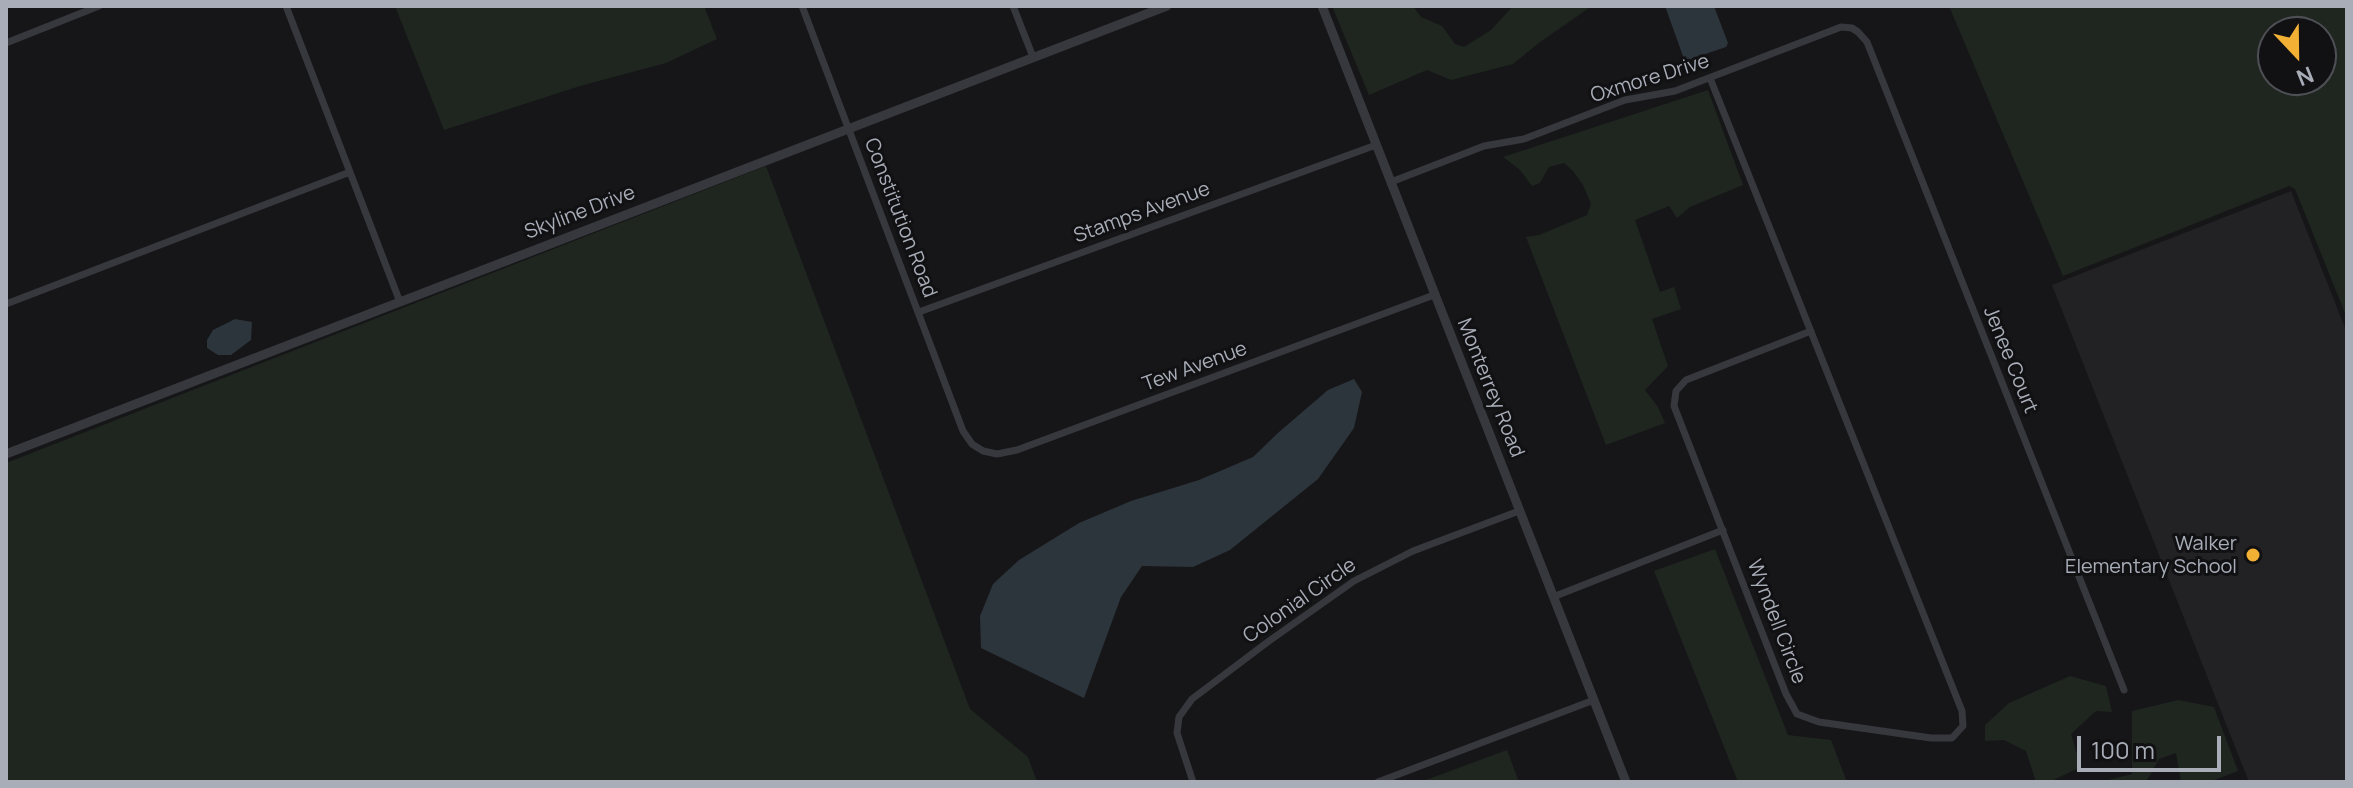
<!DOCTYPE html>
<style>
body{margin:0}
#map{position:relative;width:2353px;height:788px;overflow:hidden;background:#161618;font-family:Manrope,sans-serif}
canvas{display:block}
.frame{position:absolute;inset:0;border:8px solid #a8adb8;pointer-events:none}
.north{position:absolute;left:2257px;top:16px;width:80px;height:80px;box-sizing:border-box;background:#111113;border:2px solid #4d4f55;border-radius:50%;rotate:158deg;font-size:22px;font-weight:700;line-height:32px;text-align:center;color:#a8adb8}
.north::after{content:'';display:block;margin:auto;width:28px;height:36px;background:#f2b134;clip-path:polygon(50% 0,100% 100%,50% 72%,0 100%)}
.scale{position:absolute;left:2077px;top:736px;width:144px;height:36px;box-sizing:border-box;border:4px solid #a8adb8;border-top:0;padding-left:10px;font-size:24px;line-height:28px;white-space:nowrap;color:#a8adb8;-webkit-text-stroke:6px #111113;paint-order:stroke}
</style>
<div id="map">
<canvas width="2353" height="788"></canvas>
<div class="frame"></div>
<div class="north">N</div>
<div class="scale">100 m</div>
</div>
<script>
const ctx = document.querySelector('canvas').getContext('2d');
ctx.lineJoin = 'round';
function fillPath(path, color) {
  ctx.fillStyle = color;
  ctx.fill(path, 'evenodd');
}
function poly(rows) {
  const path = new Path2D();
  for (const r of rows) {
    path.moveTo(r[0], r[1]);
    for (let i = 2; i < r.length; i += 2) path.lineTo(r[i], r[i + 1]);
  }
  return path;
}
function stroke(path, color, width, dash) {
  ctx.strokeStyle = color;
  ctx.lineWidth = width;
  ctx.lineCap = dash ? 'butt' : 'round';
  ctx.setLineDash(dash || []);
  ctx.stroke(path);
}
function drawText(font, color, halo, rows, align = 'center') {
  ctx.font = font + ' Manrope,sans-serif';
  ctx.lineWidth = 6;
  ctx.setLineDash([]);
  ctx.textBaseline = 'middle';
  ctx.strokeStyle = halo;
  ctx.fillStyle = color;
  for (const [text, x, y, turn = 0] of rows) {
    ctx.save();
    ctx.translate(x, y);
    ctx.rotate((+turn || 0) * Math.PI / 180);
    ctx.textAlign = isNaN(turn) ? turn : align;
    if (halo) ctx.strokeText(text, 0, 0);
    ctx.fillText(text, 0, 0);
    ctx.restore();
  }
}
fillPath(poly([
 [2291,191,2347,333,2347,780,2343,782,2249,782,2052,285]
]), '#222225');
fillPath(poly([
 [395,6,704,6,717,39,666,63,580,86,444,130],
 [1332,6,1413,6,1421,17,1442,26,1455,44,1464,47,1491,30,1513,6,1592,6,1540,42,1513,64,1451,80,1427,70,1369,95],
 [1949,6,2347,6,2347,318,2295,189,2289,186,2063,276],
 [2273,32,2321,32,2321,80,2273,80],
 [1708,90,1743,185,1690,207,1677,218,1669,206,1635,220,1660,292,1674,287,1681,309,1652,319,1668,366,1645,390,1658,407,1665,423,1606,445,1526,237,1539,235,1587,215,1591,204,1583,185,1573,171,1564,163,1549,167,1540,183,1532,186,1520,170,1503,157],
 [766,166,970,709,1028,757,1037,782,6,782,6,463],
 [1715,549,1788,735,1831,740,1847,782,1738,782,1654,571],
 [2070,676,2106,686,2112,712,2096,711,2071,734,2081,767,2049,782,2036,782,2026,751,2004,740,1985,741,1985,725,2009,703],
 [2178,700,2214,707,2238,771,2209,782,2181,782,2176,753,2159,759,2146,782,2100,782,2132,774,2132,711],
 [1507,750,1519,782,1423,782,1423,781]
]), '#1e261f');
fillPath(poly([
 [1665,6,1714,6,1728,43,1726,47,1688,60,1684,59],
 [235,319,252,322,251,340,231,355,218,355,207,348,207,340,213,330],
 [1354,379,1362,392,1354,428,1318,479,1230,550,1193,567,1142,566,1121,597,1084,698,981,648,980,616,993,584,1019,560,1079,523,1131,501,1199,480,1253,457,1279,432,1328,390]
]), '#2c353c');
stroke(poly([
 [286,6,400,302],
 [802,6,963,431,972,444,983,451,997,454,1017,450,1434,295],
 [1013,6,1033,57],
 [6,43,99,6],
 [1710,78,1962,711,1963,726,1952,738,1931,738,1819,722,1797,714,1786,694,1674,406,1676,391,1686,380,1811,331],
 [1391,182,1484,146,1524,139,1625,100,1675,91,1841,27,1852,28,1858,32,1867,42,2124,690],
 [6,304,350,172],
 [919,312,1376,145],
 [1553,597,1723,530],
 [1193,782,1177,733,1179,717,1192,699,1269,641,1354,581,1413,551,1519,511],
 [1378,782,1594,700]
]), '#37383d', 7);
stroke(poly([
 [1322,6,1626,782],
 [6,454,1167,6]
]), '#37383d', 9);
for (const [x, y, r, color] of [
 [2253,555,8,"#f2b134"]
]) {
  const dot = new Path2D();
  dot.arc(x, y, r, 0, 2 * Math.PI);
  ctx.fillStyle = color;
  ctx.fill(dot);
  stroke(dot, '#111113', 3);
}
drawText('20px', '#a8adb8', '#111113', [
 ["Oxmore Drive",1650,79,-17],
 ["Skyline Drive",580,213,-21],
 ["Stamps Avenue",1142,213,-20],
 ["Constitution Road",900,218,69],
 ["Jenee Court",2010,360,68],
 ["Tew Avenue",1195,367,-20],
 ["Monterrey Road",1490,388,68],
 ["Colonial Circle",1300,601,-35],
 ["Wyndell Circle",1776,622,69]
]);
drawText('20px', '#a8adb8', '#111113', [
 ["Walker",2237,544],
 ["Elementary School",2237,567]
], 'right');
</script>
